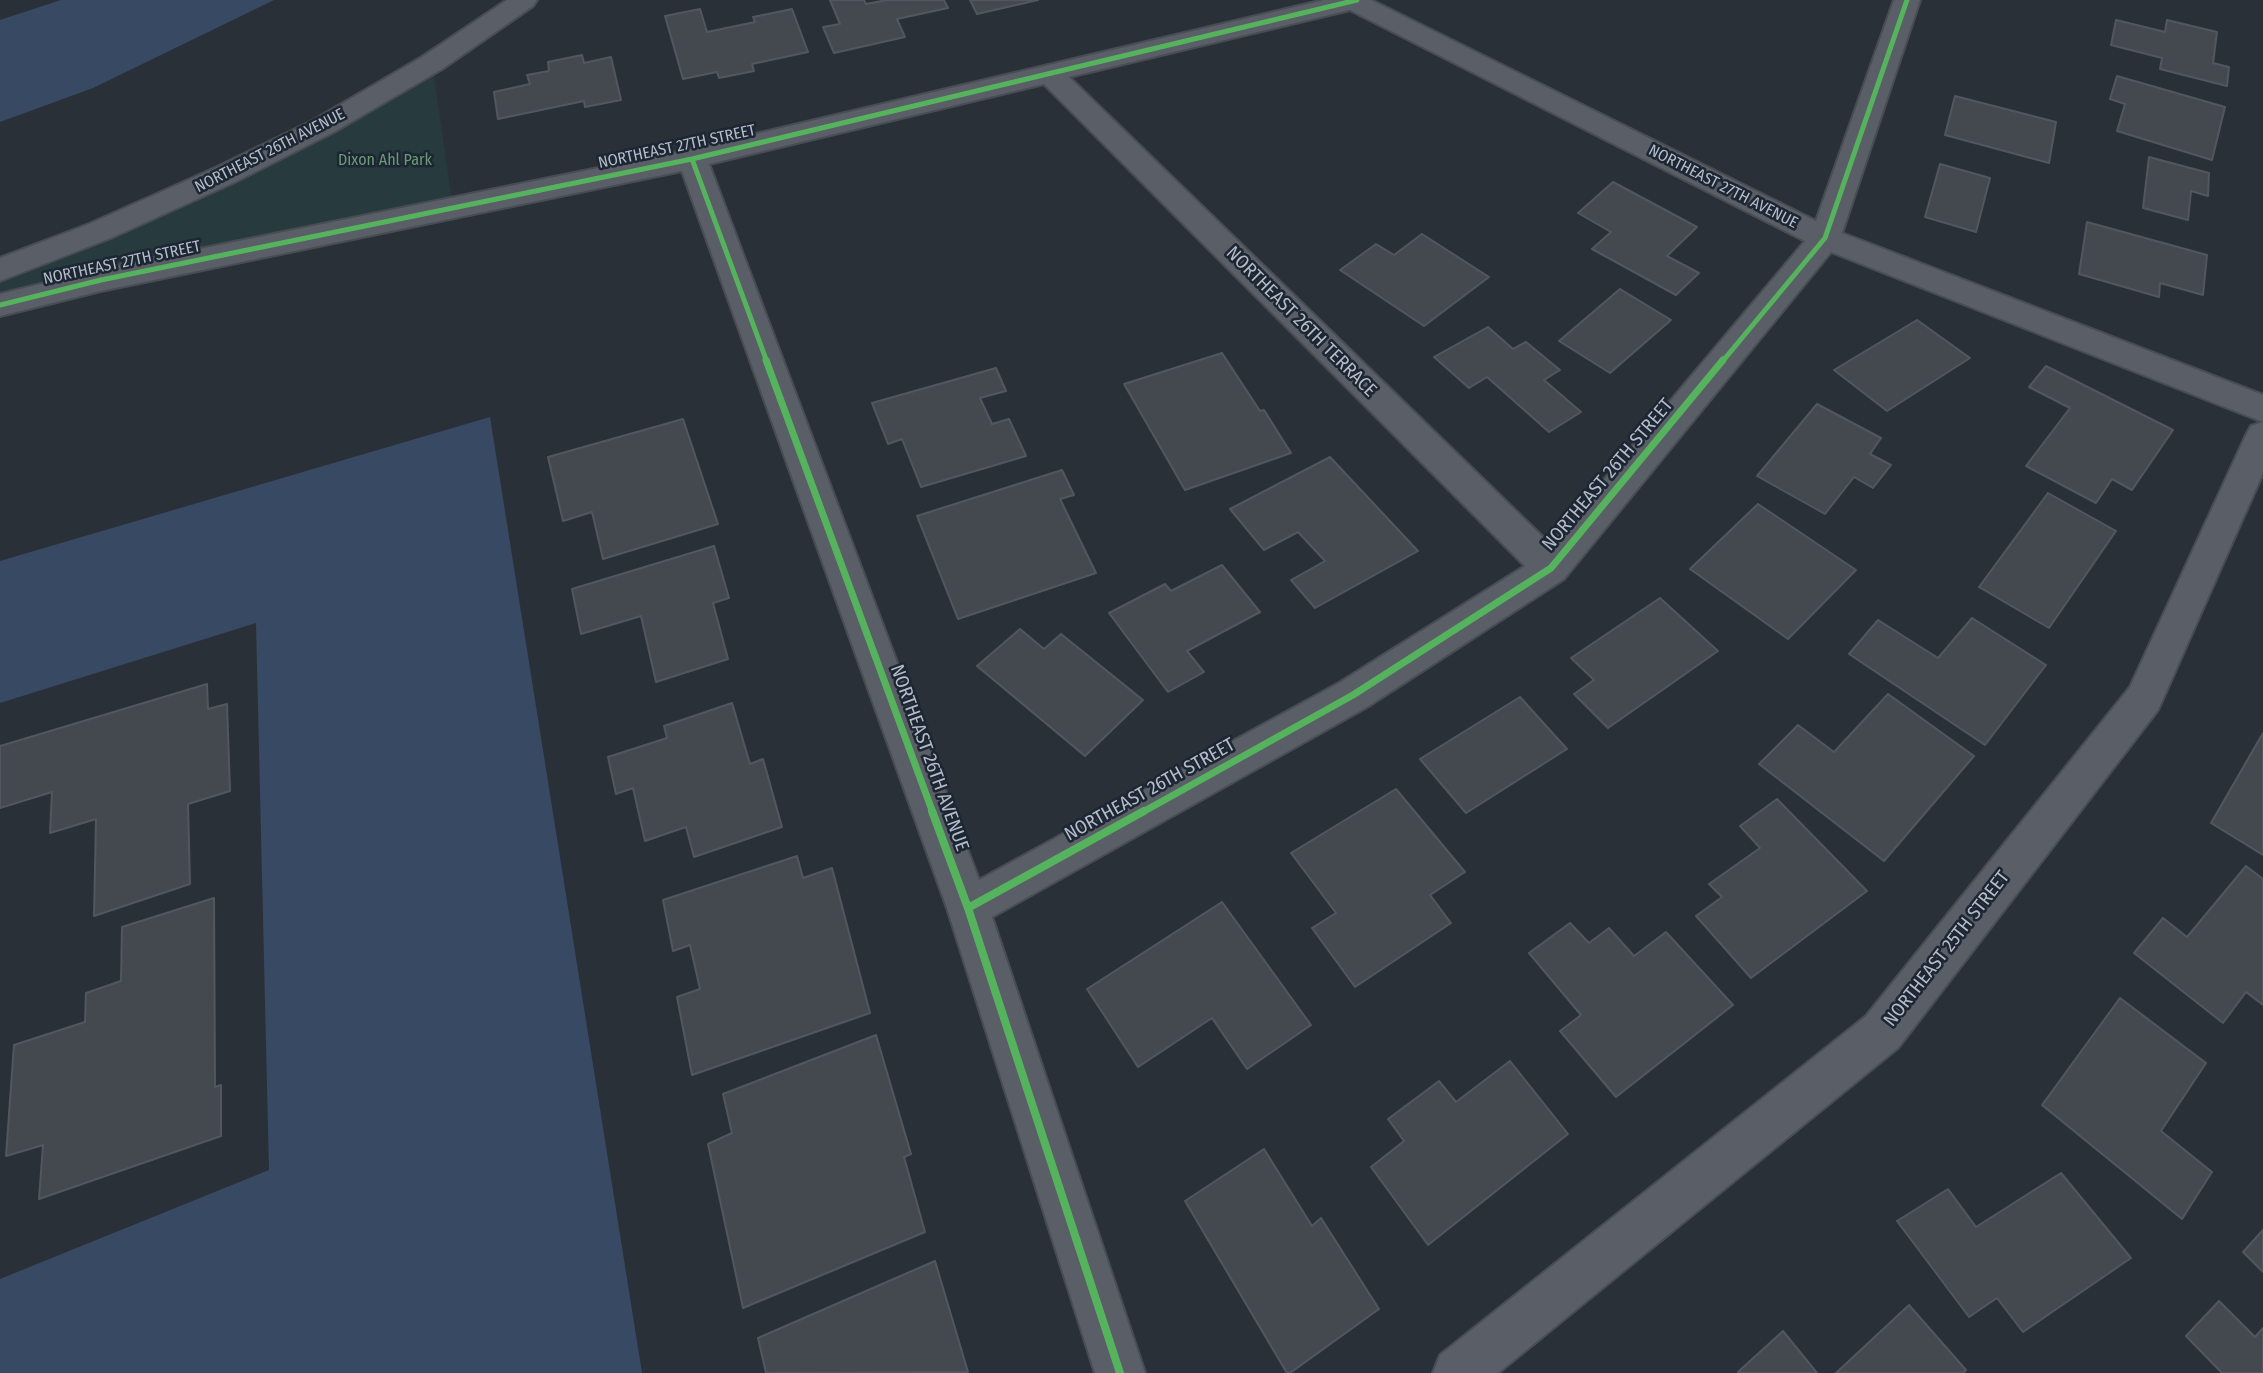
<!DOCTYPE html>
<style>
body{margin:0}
canvas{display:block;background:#2a3038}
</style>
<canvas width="2263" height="1373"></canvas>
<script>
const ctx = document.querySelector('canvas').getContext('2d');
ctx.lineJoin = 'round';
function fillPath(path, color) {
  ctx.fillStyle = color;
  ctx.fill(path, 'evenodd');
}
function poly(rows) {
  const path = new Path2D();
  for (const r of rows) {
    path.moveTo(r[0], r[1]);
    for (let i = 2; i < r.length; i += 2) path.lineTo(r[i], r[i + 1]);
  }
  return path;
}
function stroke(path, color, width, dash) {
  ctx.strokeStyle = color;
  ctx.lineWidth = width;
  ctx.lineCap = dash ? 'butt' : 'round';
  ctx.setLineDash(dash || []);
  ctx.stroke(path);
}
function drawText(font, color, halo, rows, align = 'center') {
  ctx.font = font + ' "Fira Sans Condensed",sans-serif';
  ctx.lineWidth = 5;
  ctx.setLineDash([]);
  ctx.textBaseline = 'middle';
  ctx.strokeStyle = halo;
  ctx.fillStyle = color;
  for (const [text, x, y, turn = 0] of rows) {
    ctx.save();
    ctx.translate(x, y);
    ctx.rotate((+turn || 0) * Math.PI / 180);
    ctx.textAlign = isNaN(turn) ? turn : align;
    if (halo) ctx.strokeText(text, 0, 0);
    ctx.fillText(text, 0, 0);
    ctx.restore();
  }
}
fillPath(poly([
 [432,63,453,208,0,307,0,270,100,231]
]), '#273a3e');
fillPath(poly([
 [61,0,274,0,93,88,0,122,0,20],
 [490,417,642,1373,0,1373,0,1279,269,1170,256,623,0,703,0,561]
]), '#384963');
const building = poly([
 [830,0,864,0,866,4,887,0,944,0,948,8,897,19,905,37,834,53,823,27,840,24,830,0],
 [970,0,1038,0,977,14,970,0],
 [700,9,707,32,755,22,753,17,792,9,808,52,752,64,754,71,719,78,717,72,683,79,665,16,700,9],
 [2116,20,2165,32,2167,20,2217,32,2213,63,2229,67,2227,86,2160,69,2162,58,2111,45,2116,20],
 [582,55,584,63,611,57,621,100,585,107,584,101,498,119,494,92,530,84,527,75,549,71,548,62,582,55],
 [2117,76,2225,107,2212,160,2117,131,2125,104,2110,99,2117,76],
 [1955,96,2056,122,2049,163,1945,135,1955,96],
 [2149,157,2209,173,2208,196,2191,191,2188,220,2143,208,2149,157],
 [1940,164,1990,178,1976,232,1925,217,1940,164],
 [1613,182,1697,227,1667,256,1699,273,1676,295,1592,249,1611,232,1578,213,1613,182],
 [2087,222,2207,255,2203,295,2160,283,2159,297,2079,274,2087,222],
 [1422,234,1489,277,1424,326,1340,270,1376,244,1394,255,1422,234],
 [1620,289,1671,320,1610,373,1559,341,1620,289],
 [1917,320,1970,358,1887,411,1834,370,1917,320],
 [1488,327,1513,349,1526,342,1560,370,1544,380,1581,412,1549,432,1487,377,1469,388,1434,357,1488,327],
 [1222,353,1260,411,1264,410,1291,453,1185,490,1124,384,1222,353],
 [2046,366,2173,430,2132,490,2112,479,2096,503,2026,466,2070,408,2029,387,2046,366],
 [996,368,1006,391,980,398,992,424,1009,419,1026,456,921,487,902,439,888,444,872,403,996,368],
 [1817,404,1881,438,1870,454,1891,465,1873,488,1854,477,1825,514,1757,476,1817,404],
 [683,419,718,524,603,559,592,512,563,521,548,457,683,419],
 [1330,457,1418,551,1315,608,1291,580,1325,561,1298,532,1264,550,1230,509,1330,457],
 [1062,470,1074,495,1060,499,1096,573,958,619,917,516,1062,470],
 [2048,493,2116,531,2049,628,1979,587,2048,493],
 [1758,504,1856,570,1788,639,1690,569,1758,504],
 [714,546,729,598,713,603,728,659,656,682,641,616,581,634,572,589,714,546],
 [1222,565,1260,612,1187,651,1204,672,1168,692,1109,613,1165,584,1171,591,1222,565],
 [1660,598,1718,651,1608,728,1574,694,1594,680,1571,658,1660,598],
 [1972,618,2046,665,1985,745,1849,654,1878,620,1938,658,1972,618],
 [1020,629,1044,649,1061,634,1143,700,1085,756,977,666,1020,629],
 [207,684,208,709,227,704,230,791,188,804,190,884,94,916,96,819,50,833,52,792,0,808,0,746,207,684],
 [1888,694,1974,756,1884,861,1759,764,1798,725,1834,752,1888,694],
 [1520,697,1567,749,1466,813,1420,759,1520,697],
 [732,703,750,764,763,759,782,827,694,857,686,827,645,841,633,788,616,794,608,757,667,738,664,726,732,703],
 [2263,733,2263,855,2211,823,2263,733],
 [1396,789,1465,872,1430,895,1451,923,1355,987,1312,928,1336,913,1291,853,1396,789],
 [1777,799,1867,891,1751,978,1696,916,1722,897,1709,884,1760,848,1740,826,1777,799],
 [797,856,803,878,832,868,870,1013,692,1075,677,997,700,989,690,945,673,951,663,900,797,856],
 [2246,866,2263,879,2263,1005,2246,992,2223,1023,2134,953,2163,918,2187,937,2246,866],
 [214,898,215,1087,221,1085,221,1136,39,1199,43,1145,6,1156,14,1045,85,1022,86,993,121,981,122,927,214,898],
 [1222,902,1311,1025,1247,1069,1212,1018,1138,1067,1087,989,1222,902],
 [1570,923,1589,943,1609,928,1634,956,1666,932,1733,1005,1616,1097,1560,1031,1581,1015,1529,953,1570,923],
 [2120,998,2206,1063,2161,1131,2212,1172,2182,1219,2042,1105,2120,998],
 [876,1035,911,1154,904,1157,925,1232,743,1308,708,1144,732,1133,723,1094,876,1035],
 [1510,1061,1568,1134,1428,1245,1371,1167,1404,1141,1388,1119,1439,1081,1456,1102,1510,1061],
 [1264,1149,1312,1226,1321,1218,1379,1309,1290,1373,1287,1373,1185,1201,1264,1149],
 [2061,1173,2131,1258,2023,1332,1997,1298,1969,1317,1897,1221,1948,1189,1976,1227,2061,1173],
 [2263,1230,2263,1272,2243,1252,2263,1230],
 [935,1261,968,1372,766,1373,758,1338,935,1261],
 [2219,1301,2255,1337,2263,1328,2263,1373,2222,1373,2186,1336,2219,1301],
 [1909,1305,1966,1370,1963,1373,1836,1373,1909,1305],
 [1783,1331,1817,1373,1739,1373,1738,1372,1783,1331]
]);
fillPath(building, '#444950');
stroke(building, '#52575f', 2);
const minor = poly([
 [507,0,537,0,533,6,442,69,334,132,235,182,111,238,0,281,0,258,89,224,215,168,314,120,422,57,507,0],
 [1324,0,1371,0,1816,221,1894,0,1920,0,1842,233,2263,395,2263,422,1831,252,1564,579,1367,707,992,917,1145,1373,1095,1373,947,908,682,171,101,291,0,316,0,294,101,269,692,149,1324,0],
 [1350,10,1805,241,1550,544,1069,77,1350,10],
 [1044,84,1525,566,1339,683,979,880,709,164,1044,84],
 [2263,422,2263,473,2158,710,1898,1048,1498,1373,1433,1373,1440,1355,1866,1016,2130,687,2246,435,2251,426,2263,422]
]);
stroke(minor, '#484c53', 4);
fillPath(minor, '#5a5e66');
stroke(poly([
 [692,159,767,362],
 [0,305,101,280,692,159,1357,0],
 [1722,362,1825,238,1907,0]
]), '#56b35d', 5);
stroke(poly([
 [766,360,933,813],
 [1141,813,1353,695,1551,568,1723,360]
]), '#56b35d', 7);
stroke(poly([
 [932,811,968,908,1120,1373],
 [968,908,1144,811]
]), '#56b35d', 8);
drawText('16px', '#b4bcc9', '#1d2633', [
 ["NORTHEAST 27TH STREET",677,147,-12],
 ["NORTHEAST 26TH AVENUE",270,151,-27],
 ["NORTHEAST 27TH AVENUE",1723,187,27],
 ["NORTHEAST 27TH STREET",122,263,-12]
]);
drawText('16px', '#6b9a76', '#1d2633', [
 ["Dixon Ahl Park",385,161]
]);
drawText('19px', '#b4bcc9', '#1d2633', [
 ["NORTHEAST 26TH TERRACE",1301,322,45],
 ["NORTHEAST 26TH STREET",1608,475,-50],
 ["NORTHEAST 26TH AVENUE",929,758,70],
 ["NORTHEAST 26TH STREET",1150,790,-29],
 ["NORTHEAST 25TH STREET",1947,949,-52]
]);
</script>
